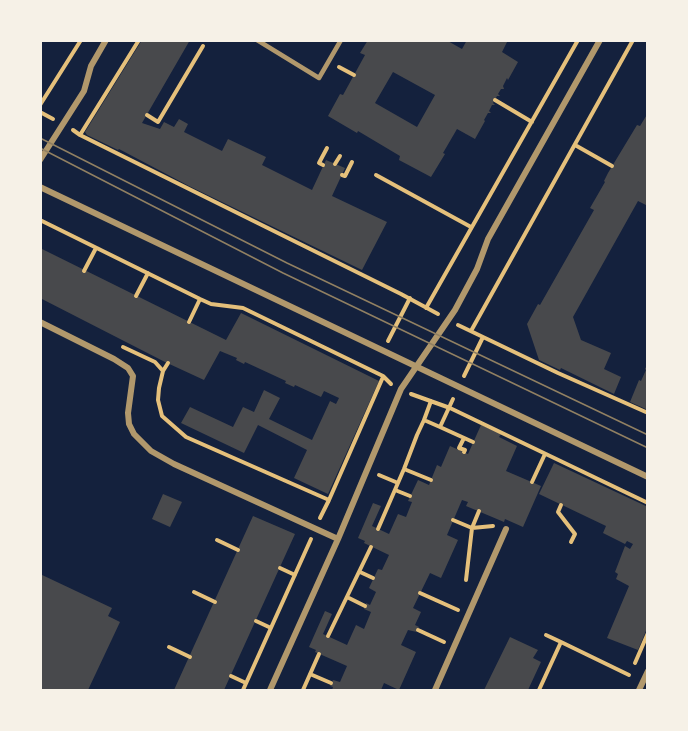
<!DOCTYPE html>
<style>
body{margin:0}
#map{position:relative;width:688px;height:731px;overflow:hidden;background:#14213d;font-family:Literata,serif}
canvas{display:block}
.frame{position:absolute;inset:0;border:42px solid #f6f1e7;pointer-events:none}
</style>
<div id="map">
<canvas width="688" height="731"></canvas>
<div class="frame"></div>
</div>
<script>
const ctx = document.querySelector('canvas').getContext('2d');
ctx.lineJoin = 'round';
function fillPath(path, color) {
  ctx.fillStyle = color;
  ctx.fill(path, 'evenodd');
}
function poly(rows) {
  const path = new Path2D();
  for (const r of rows) {
    path.moveTo(r[0], r[1]);
    for (let i = 2; i < r.length; i += 2) path.lineTo(r[i], r[i + 1]);
  }
  return path;
}
function stroke(path, color, width, dash) {
  ctx.strokeStyle = color;
  ctx.lineWidth = width;
  ctx.lineCap = dash ? 'butt' : 'round';
  ctx.setLineDash(dash || []);
  ctx.stroke(path);
}
fillPath(poly([
 [142,40,190,40,142,123,160,129,164,122,174,127,179,119,188,124,184,132,222,151,228,139,266,157,262,165,312,190,326,160,345,168,332,196,387,222,362,270,189,186,119,149,118,150,87,135,85,132],
 [368,40,446,40,462,49,467,40,508,40,502,52,518,62,508,80,507,78,503,86,504,89,501,89,498,94,500,96,497,96,493,103,495,105,492,105,489,111,491,113,488,113,484,120,485,121,475,139,457,129,443,153,445,154,431,177,399,160,400,156,358,131,357,133,328,116,340,94,343,95,365,55,360,53],
 [393,72,435,95,417,127,375,103],
 [648,113,648,206,638,201,573,317,581,340,611,353,604,369,621,377,614,394,561,368,560,370,539,360,527,324,538,304,540,305,594,210,590,208,605,182,604,181,608,173,637,125,640,126],
 [40,248,226,340,241,313,379,381,328,494,294,478,307,450,258,425,244,453,181,423,190,407,233,427,243,407,254,412,264,390,280,398,269,419,312,440,330,401,336,404,339,398,324,391,321,397,295,385,294,387,285,383,286,381,245,362,244,364,236,360,237,358,220,351,204,380,165,362,40,298],
 [648,363,648,410,630,402,639,380,641,381,646,370,645,369],
 [481,425,501,434,499,437,517,446,506,471,541,486,523,527,505,519,504,522,466,506,468,502,462,500,447,535,458,540,441,578,430,573,413,608,421,612,415,625,419,627,417,632,408,630,401,645,416,652,399,690,384,683,381,690,332,690,333,687,330,686,333,680,340,682,347,666,315,652,316,650,309,647,325,611,332,614,323,634,347,645,356,625,364,629,371,612,364,609,366,603,370,605,376,592,369,588,378,569,382,570,389,555,364,543,365,541,358,538,373,503,381,506,372,526,389,534,398,514,406,517,412,502,408,501,418,480,429,485,437,465,441,467,450,446,468,454],
 [554,463,648,507,648,626,638,650,607,638,629,586,616,579,618,574,615,572,625,546,630,549,633,544,627,541,625,544,603,533,606,526,539,494],
 [163,494,182,502,170,527,152,519],
 [253,516,295,534,224,690,174,690],
 [40,574,112,608,108,616,120,622,88,690,40,690],
 [510,637,538,650,533,658,541,662,528,690,484,690]
]), '#48494c');
stroke(poly([
 [339,67,354,75],
 [495,100,532,122],
 [40,105,81,40],
 [40,112,53,119],
 [147,115,158,122,203,46],
 [73,130,80,135,401,294,438,314],
 [80,135,139,40],
 [575,145,612,166],
 [335,164,340,156],
 [323,165,319,163,327,148],
 [342,175,345,176,352,162],
 [376,175,471,227],
 [40,220,200,299,211,304,243,308,383,376,391,384],
 [84,271,96,248],
 [136,296,148,273],
 [426,308,578,40],
 [189,322,200,299],
 [458,325,558,373,648,413],
 [471,331,633,40],
 [388,341,410,298],
 [123,347,155,362,163,371,159,388,158,400,162,416,186,437,329,500,383,377],
 [163,371,168,363],
 [464,376,483,337],
 [411,394,450,408,648,503],
 [424,420,431,401],
 [440,427,473,442],
 [464,438,459,448,465,450,464,452],
 [404,469,431,480],
 [379,475,398,483],
 [532,482,545,454],
 [395,490,410,496],
 [561,505,558,512,575,534,571,542],
 [320,518,329,500],
 [453,520,472,528,493,526],
 [378,529,404,469,417,435,424,420,440,427,453,399],
 [217,540,238,550],
 [280,568,295,575],
 [360,572,373,578],
 [466,580,472,528,479,511],
 [194,592,215,602],
 [420,593,458,610],
 [347,597,365,606],
 [256,621,271,628],
 [418,630,444,642],
 [546,635,561,642],
 [328,636,371,547],
 [169,647,190,657],
 [635,663,648,633],
 [310,674,331,683],
 [231,676,246,683],
 [243,690,311,539],
 [303,690,319,654],
 [539,690,561,642,629,675]
]), '#e5c07b', 4);
stroke(poly([
 [257,40,319,78,341,40]
]), '#b1986c', 4.5);
stroke(poly([
 [40,160,84,91,91,66,106,40],
 [40,187,648,477],
 [40,322,114,359,128,368,133,376,128,413,129,424,134,434,151,451,174,464,338,539],
 [270,690,338,539,401,389,455,310,477,269,488,239,600,40],
 [435,690,506,529],
 [639,690,648,671]
]), '#b1986c', 6);
stroke(poly([
 [40,138,287,263,648,435],
 [40,148,283,273,648,448]
]), '#918062', 1.5);
</script>
